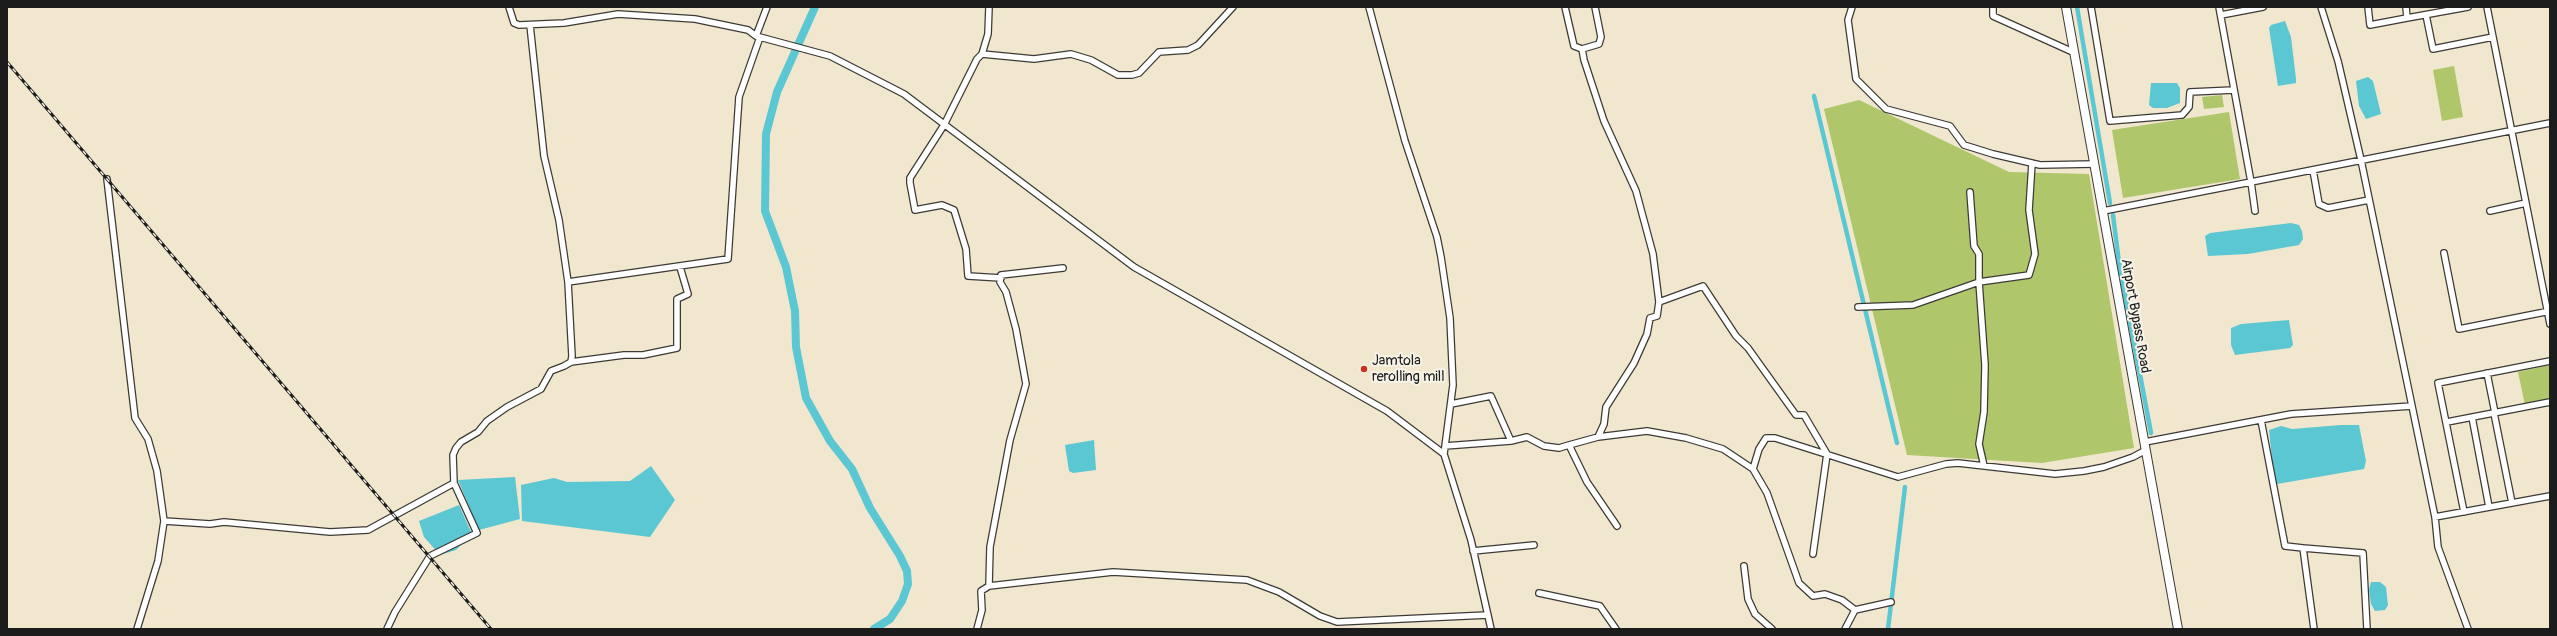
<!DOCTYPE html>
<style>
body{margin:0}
#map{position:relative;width:2557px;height:636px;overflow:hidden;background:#f1e7ce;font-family:Pangolin,sans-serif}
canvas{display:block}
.frame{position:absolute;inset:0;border:8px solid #1c1c1c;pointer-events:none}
</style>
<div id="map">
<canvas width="2557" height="636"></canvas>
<div class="frame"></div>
</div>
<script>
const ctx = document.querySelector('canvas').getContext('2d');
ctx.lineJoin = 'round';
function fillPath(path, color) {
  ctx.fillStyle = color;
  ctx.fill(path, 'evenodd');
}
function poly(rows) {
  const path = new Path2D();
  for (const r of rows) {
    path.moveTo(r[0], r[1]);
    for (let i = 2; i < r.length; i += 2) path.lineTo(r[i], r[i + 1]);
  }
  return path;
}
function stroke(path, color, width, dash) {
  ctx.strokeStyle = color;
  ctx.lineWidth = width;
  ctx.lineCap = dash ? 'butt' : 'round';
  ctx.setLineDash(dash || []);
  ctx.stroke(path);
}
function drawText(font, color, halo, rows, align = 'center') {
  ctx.font = font + ' Pangolin,sans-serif';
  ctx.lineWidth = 4;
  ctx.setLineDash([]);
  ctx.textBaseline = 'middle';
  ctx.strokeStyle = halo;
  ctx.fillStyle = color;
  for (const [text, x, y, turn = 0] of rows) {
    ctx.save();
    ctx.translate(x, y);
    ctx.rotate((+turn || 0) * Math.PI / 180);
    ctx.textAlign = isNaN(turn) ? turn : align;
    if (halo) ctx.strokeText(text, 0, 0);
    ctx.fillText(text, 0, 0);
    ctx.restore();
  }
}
fillPath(poly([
 [2454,66,2463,117,2442,121,2433,70],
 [2222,95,2224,107,2204,109,2202,97],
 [1859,100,2009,172,2089,174,2134,448,2042,463,1907,455,1824,109],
 [2229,112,2240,179,2123,198,2112,130],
 [2550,365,2550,399,2525,405,2518,372]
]), '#afc66b');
fillPath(poly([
 [2285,21,2291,37,2296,79,2296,83,2278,86,2269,28,2271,25],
 [2368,77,2373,81,2381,114,2366,119,2359,106,2356,81],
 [2151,83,2177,83,2180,88,2180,103,2167,108,2153,108,2149,105],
 [2291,223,2299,225,2302,231,2303,239,2299,245,2248,254,2208,256,2205,236,2210,233],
 [2289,320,2293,345,2290,348,2235,355,2231,345,2231,328,2241,324],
 [2341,425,2359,425,2366,461,2364,469,2277,484,2274,479,2269,430,2281,426,2292,429],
 [1094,440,1096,470,1073,473,1069,471,1065,445],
 [651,466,675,500,650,537,522,521,521,485,554,478,567,482,630,481],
 [515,477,520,519,479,530,458,480],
 [459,505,472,534,456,550,440,555,424,537,419,521],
 [2371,582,2380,582,2386,587,2388,605,2385,610,2375,611,2371,604,2369,590]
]), '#5bc7d3');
stroke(poly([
 [2077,7,2110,203],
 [1814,96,1897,443],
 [2113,215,2119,263,2151,433],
 [1888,629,1905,487]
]), '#5bc7d3', 4.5);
stroke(poly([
 [815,7,777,92,766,134,765,211,786,267,795,311,796,347,806,398,830,441,852,469,870,508,900,556,907,571,908,584,902,601,890,619,874,629]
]), '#5bc7d3', 8);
const street = poly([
 [509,7,514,23,519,25,564,23,618,14,695,19,748,30,756,36,830,56,904,94,1134,267,1387,411,1444,454,1471,540,1491,629],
 [1369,7,1405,141,1437,237,1441,257,1450,318,1453,385,1444,454],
 [1565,7,1574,46,1582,49],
 [1595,7,1601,37,1599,44,1582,49,1584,60,1604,121,1636,191,1653,254,1659,302,1703,286,1736,336,1748,348,1796,415,1804,415,1827,454,1813,554],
 [1852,7,1848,20,1856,79,1886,109,1950,126,1964,145,1993,154,2040,165,2095,164],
 [1993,7,1993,16,2075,53],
 [2091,7,2110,121,2182,115,2189,107,2190,92,2234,90],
 [2321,7,2338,61,2361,160,2435,517,2438,547,2468,629],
 [2368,7,2370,25,2407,18],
 [2406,7,2407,18,2468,7],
 [2487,7,2550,324],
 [2221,15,2263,7],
 [2426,15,2433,49,2493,37],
 [756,36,767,7],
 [982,54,988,34,989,7],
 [2313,170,2319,204,2328,208,2369,200],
 [107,179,135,418,148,439,157,471,164,521,158,561,137,629],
 [2103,211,2251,182,2219,7],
 [2255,211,2251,182,2550,123],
 [2490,211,2526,203],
 [2444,253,2459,329,2550,311],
 [1001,278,968,276,966,249,954,210,942,205,915,210,910,183,910,178,944,125,977,59,982,54,1034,59,1071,54,1091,60,1118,75,1132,75,1139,73,1159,52,1188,50,1198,45,1233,7],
 [568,282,728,259,739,97,760,37],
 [1858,307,1913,305,1979,282,1979,254,1974,246,1970,192],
 [571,362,624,355,643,355,677,348,677,299,688,294,680,267],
 [2487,373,2495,413],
 [1451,404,1491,396,1511,441,1527,437,1544,446,1559,448,1569,445,1587,482,1617,526],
 [2494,413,2512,503],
 [2472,417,2489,507],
 [2261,420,2285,546,2303,548,2314,629],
 [2447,422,2550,402],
 [1598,437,1647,431,1686,438,1723,449,1753,469],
 [2145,442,2291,414,2412,406],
 [1569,445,1598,437,1604,424,1606,407,1634,363,1647,334,1650,318,1657,316,1659,302],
 [1445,446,1511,441],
 [1984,466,1979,444,1984,412,1985,365,1979,282,2029,275,2035,254,2029,210,2032,163],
 [2464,512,2438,383,2550,361],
 [2435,517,2550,496],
 [164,521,210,524,224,522,330,532,368,530,454,483],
 [2303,548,2363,553,2367,629],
 [1473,551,1534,545],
 [1744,566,1748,599,1755,614,1772,629],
 [989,586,990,547,1010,440,1026,384,1016,329,1006,292,1000,282,1001,275,1063,268],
 [1539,593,1600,606,1616,629],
 [1891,602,1855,610,1842,600,1825,594,1813,596,1799,583,1767,493,1753,469,1759,449,1766,438,1775,438,1898,477,1946,464,1958,463,2055,474,2084,471,2104,467,2133,457,2146,450],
 [387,629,395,612,430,556,477,533,454,483,453,455,456,448,461,442,478,432,487,421,507,407,541,389,551,371,564,366,571,362,572,356,568,282,559,220,544,156,530,25],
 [977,629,982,610,981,591,989,586,1113,572,1247,580,1279,592,1320,616,1337,622,1488,615],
 [1845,629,1855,610]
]);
const secondary = poly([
 [2066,7,2178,629]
]);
stroke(street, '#3c3a37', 8);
stroke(secondary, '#3c3a37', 10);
stroke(street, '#fff', 5.5);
stroke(secondary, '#fff', 8);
const rail = poly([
 [7,62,491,629]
]);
stroke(rail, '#1c1c1c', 3);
stroke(rail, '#f7f3e8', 1.5, [4.5]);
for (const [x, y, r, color] of [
 [1364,369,4,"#c8321e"]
]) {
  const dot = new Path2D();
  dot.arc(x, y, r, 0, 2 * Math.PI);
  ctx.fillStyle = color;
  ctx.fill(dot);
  stroke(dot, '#f7f3e8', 1.5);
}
drawText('14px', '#1c1c1c', '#f7f3e8', [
 ["Airport Bypass Road",2135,316,80]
]);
drawText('14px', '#1c1c1c', '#f7f3e8', [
 ["Jamtola",1372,361],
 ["rerolling mill",1372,377]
], 'left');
</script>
